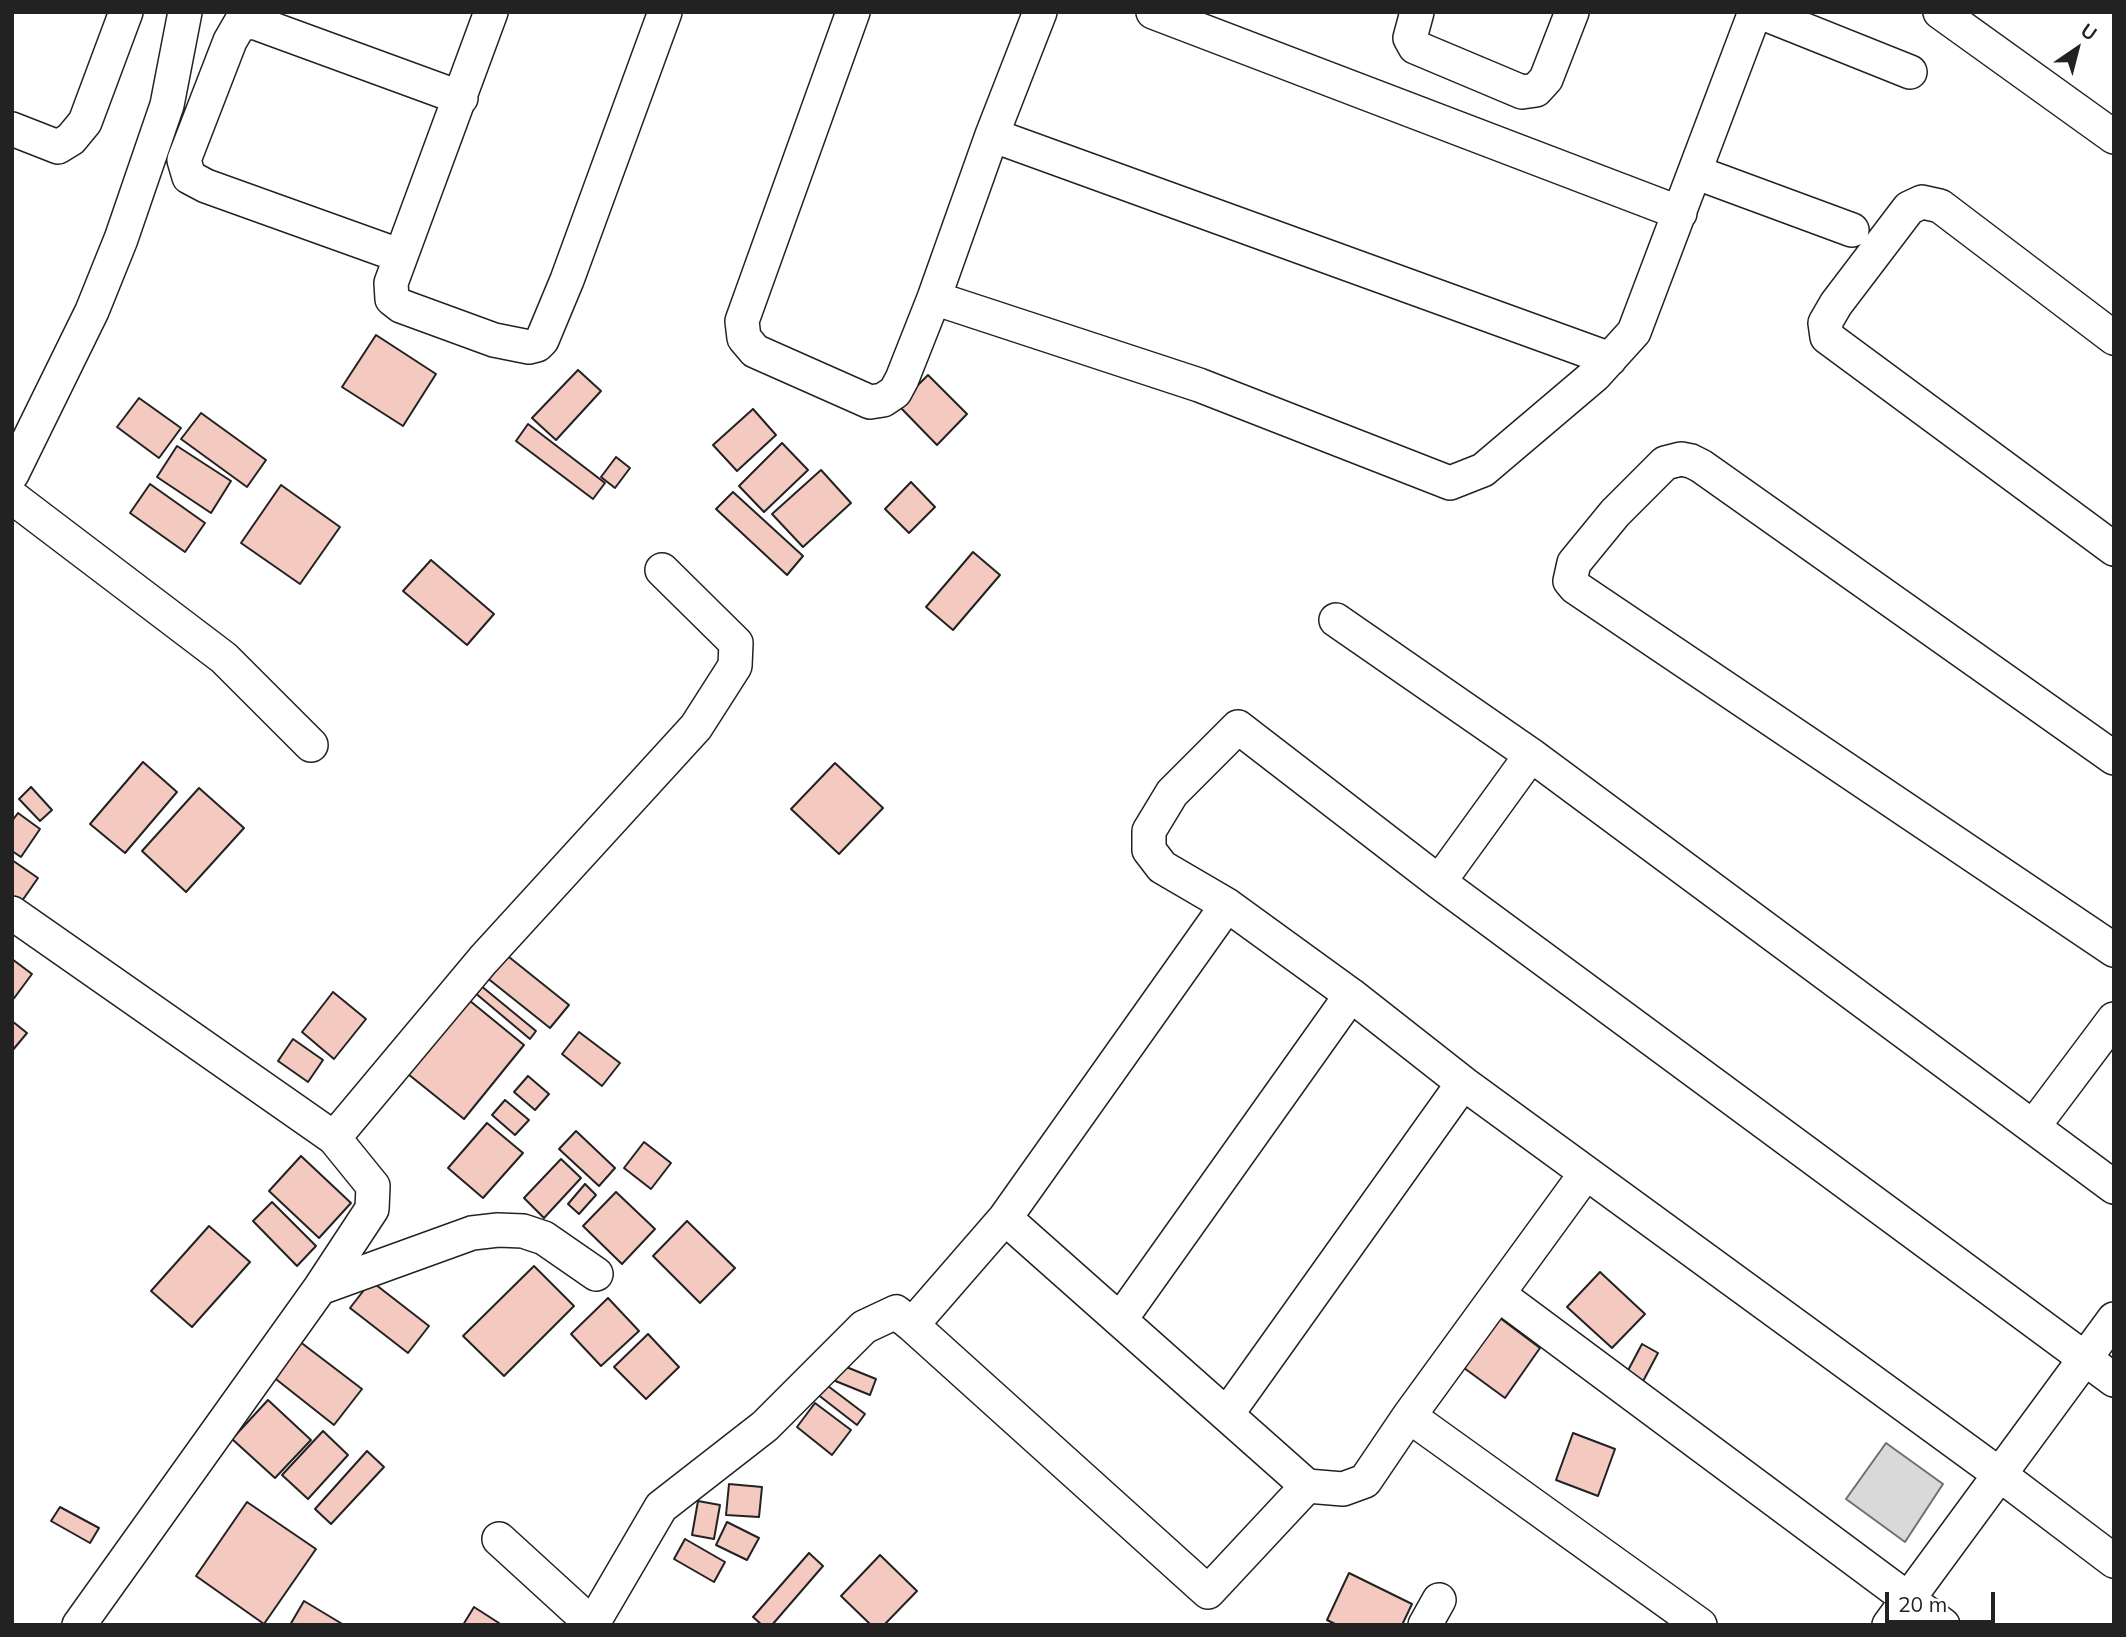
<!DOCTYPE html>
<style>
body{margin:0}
#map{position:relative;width:2126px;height:1637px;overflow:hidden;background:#fff;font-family:Mulish,sans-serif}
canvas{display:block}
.frame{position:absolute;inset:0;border:14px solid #222;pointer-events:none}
.north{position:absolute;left:2042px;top:14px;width:70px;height:70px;-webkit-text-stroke:5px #fff;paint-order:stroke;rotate:35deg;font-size:19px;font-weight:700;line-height:28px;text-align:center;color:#222}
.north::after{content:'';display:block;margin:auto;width:24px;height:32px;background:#222;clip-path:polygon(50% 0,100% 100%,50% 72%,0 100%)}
.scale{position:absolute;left:1885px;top:1592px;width:110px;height:32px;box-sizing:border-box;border:4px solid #222;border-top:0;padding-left:9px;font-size:21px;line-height:24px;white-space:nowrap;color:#222;-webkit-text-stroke:5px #fff;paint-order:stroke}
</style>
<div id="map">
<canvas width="2126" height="1637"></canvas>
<div class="frame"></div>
<div class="north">U</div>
<div class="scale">20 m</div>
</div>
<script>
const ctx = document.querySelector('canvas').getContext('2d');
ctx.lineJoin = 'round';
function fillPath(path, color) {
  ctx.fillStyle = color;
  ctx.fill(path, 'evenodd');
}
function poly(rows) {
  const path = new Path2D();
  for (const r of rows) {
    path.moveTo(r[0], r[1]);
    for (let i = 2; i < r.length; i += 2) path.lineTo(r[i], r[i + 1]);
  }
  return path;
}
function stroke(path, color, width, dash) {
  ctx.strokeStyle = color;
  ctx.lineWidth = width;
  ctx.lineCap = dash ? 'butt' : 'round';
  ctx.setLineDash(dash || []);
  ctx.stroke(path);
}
const water = poly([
 [1886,1443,1943,1484,1905,1542,1846,1499,1886,1443]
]);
fillPath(water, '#d9d9d9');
stroke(water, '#6f6f6f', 2);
const building = poly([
 [376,335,436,374,403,426,342,387,376,335],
 [578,370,601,391,556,440,532,418,578,370],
 [928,375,967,414,937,445,898,405,928,375],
 [139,398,181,428,159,458,117,427,139,398],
 [753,409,776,435,737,471,713,445,753,409],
 [201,413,266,460,247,487,181,439,201,413],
 [528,424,605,483,593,499,516,441,528,424],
 [782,443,808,470,764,512,739,486,782,443],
 [177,446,231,481,211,513,157,477,177,446],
 [616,457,630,468,615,488,601,477,616,457],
 [821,470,851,503,803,547,772,514,821,470],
 [911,482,935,507,909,533,885,509,911,482],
 [150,484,205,523,185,552,130,513,150,484],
 [281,485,340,527,300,584,241,543,281,485],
 [733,492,803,556,787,575,716,509,733,492],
 [973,552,1000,575,953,630,926,607,973,552],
 [431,560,494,614,467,645,403,591,431,560],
 [143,762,177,792,125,853,90,824,143,762],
 [835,763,883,808,839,854,791,809,835,763],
 [31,787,52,810,40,821,19,799,31,787],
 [199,788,244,828,186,892,142,851,199,788],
 [18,813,40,829,21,857,12,851,12,821,18,813],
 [12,860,38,878,15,911,12,909,12,860],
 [504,953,569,1005,550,1028,486,977,504,953],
 [12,959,32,974,12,1001,12,959],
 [480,985,536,1031,530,1039,474,992,480,985],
 [333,992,366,1019,334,1059,302,1032,333,992],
 [464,996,524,1045,464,1119,403,1070,464,996],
 [12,1021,27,1033,12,1051,12,1021],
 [579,1032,620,1063,602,1086,562,1054,579,1032],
 [293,1039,323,1060,308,1082,278,1061,293,1039],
 [528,1076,549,1094,535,1110,514,1092,528,1076],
 [505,1100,529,1120,515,1135,492,1115,505,1100],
 [487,1123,523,1153,483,1198,448,1168,487,1123],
 [576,1131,615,1168,599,1186,559,1149,576,1131],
 [644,1142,671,1163,651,1189,624,1168,644,1142],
 [301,1156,351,1203,319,1238,269,1191,301,1156],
 [561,1159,581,1178,544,1218,524,1198,561,1159],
 [585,1184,596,1195,579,1214,568,1204,585,1184],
 [616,1192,655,1229,622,1264,583,1226,616,1192],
 [272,1202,316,1246,297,1266,253,1221,272,1202],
 [687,1221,735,1268,700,1303,653,1256,687,1221],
 [209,1226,250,1262,192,1327,151,1291,209,1226],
 [534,1266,574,1306,504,1376,463,1336,534,1266],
 [1600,1272,1645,1314,1612,1348,1567,1307,1600,1272],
 [371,1281,429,1326,408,1353,350,1308,371,1281],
 [608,1298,639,1331,601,1366,571,1334,608,1298],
 [1496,1315,1540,1348,1505,1398,1460,1365,1496,1315],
 [648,1334,679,1367,646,1399,614,1367,648,1334],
 [299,1341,362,1389,334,1425,272,1376,299,1341],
 [1642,1344,1658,1353,1641,1385,1625,1376,1642,1344],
 [839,1364,876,1379,870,1395,833,1380,839,1364],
 [824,1383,865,1414,857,1425,817,1394,824,1383],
 [268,1400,311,1440,275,1478,232,1439,268,1400],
 [815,1403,851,1430,832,1455,797,1427,815,1403],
 [323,1431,348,1455,308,1499,282,1475,323,1431],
 [1573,1433,1615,1449,1598,1496,1556,1480,1573,1433],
 [367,1451,384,1467,331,1524,315,1509,367,1451],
 [729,1484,762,1487,759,1517,726,1515,729,1484],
 [698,1501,720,1505,714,1539,692,1535,698,1501],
 [247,1502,316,1549,264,1624,196,1576,247,1502],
 [60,1507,99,1528,90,1543,51,1521,60,1507],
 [727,1522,759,1538,747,1560,716,1545,727,1522],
 [685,1539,725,1562,714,1582,674,1559,685,1539],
 [809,1553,823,1566,772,1625,762,1625,753,1617,809,1553],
 [880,1555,917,1591,884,1625,871,1625,841,1596,880,1555],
 [1349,1573,1412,1604,1402,1625,1337,1625,1327,1620,1349,1573],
 [304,1601,344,1625,290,1625,304,1601],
 [474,1607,502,1625,463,1625,474,1607]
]);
fillPath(building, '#f3c9c0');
stroke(building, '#222', 2);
const minor = poly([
 [491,12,391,283,392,299,401,306,494,340,529,347,537,345,542,340,567,280,665,12],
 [853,12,742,321,744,338,755,351,870,402,883,400,895,392,902,379,934,298,992,135,1040,12],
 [1153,12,1680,213],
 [1417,12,1410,38,1415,47,1522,92,1536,90,1546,79,1572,12],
 [1760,12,1910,72],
 [1940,12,2114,137],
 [12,129,58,147,71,139,85,122,126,12],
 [992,135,1610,359],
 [1695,172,1852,230],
 [401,256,206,186,189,177,184,160,230,41,241,22,256,23,461,98],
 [934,298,1199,385,1450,483,1483,470,1595,375,1634,332,1755,12],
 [2114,338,1940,206,1922,202,1909,208,1836,304,1825,323,1827,337,2114,549],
 [12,474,92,311,121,239,167,105,185,12],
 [12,497,224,658,311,745],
 [1336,620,1531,755,2114,1187],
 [2114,758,1701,466,1691,461,1681,459,1665,463,1615,513,1574,563,1570,581,1575,587,2114,950],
 [1439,882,1531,755],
 [12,913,334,1138,373,1186,372,1209,320,1288,79,1625],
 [2033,1127,2114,1019],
 [334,1138,483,960,696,727,735,666,736,643,662,570],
 [1005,1218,1307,1486,1343,1489,1365,1481,1409,1416,1586,1173],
 [320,1288,472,1233,498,1230,523,1231,544,1238,596,1274],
 [1498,1294,1943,1625],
 [1120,1320,1351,995],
 [912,1325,1208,1592,1307,1486],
 [2114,1380,1439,882,1238,727,1172,793,1149,831,1149,850,1162,867,1227,905,1351,995,1463,1083,1999,1474,2114,1561],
 [1227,1414,1463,1083],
 [1409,1416,1700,1625],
 [499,1539,592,1624],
 [592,1625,661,1507,765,1426,864,1327,896,1312,912,1325,1005,1218,1227,905],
 [1425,1625,1439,1600],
 [1889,1625,2114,1319]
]);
stroke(minor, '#222', 36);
stroke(minor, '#fff', 33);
</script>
